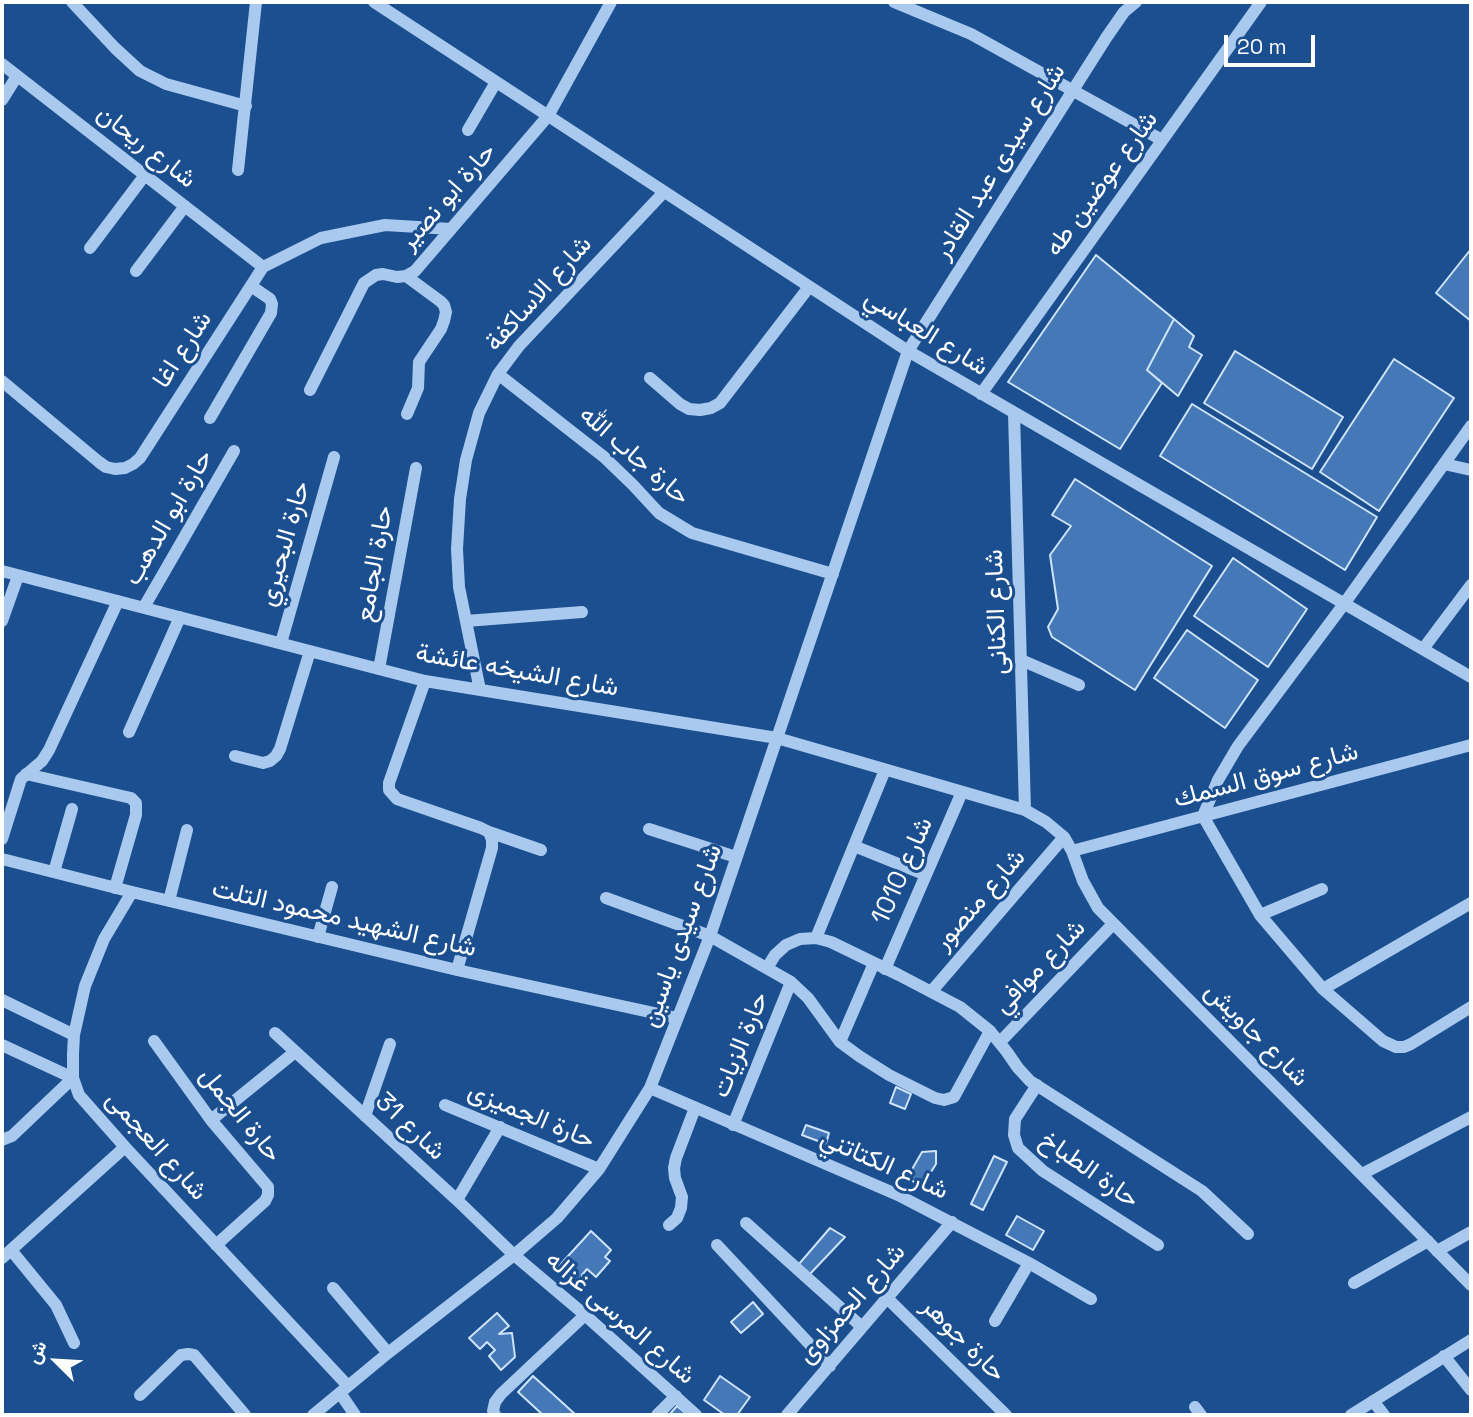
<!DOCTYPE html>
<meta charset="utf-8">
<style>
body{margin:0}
#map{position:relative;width:1473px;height:1417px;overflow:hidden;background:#1b4f8f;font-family:"Space Grotesk",Vazirmatn,sans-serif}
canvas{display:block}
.frame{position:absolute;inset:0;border:4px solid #fff;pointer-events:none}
.north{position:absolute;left:21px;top:1326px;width:70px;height:70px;-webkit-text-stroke:5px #1b4f8f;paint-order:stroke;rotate:294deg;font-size:19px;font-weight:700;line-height:28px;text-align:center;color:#fff}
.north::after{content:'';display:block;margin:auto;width:24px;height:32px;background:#fff;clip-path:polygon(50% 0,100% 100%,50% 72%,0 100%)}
.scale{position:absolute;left:1224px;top:35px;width:91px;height:32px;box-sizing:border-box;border:4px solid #fff;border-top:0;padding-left:9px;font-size:21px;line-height:24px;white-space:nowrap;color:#fff;-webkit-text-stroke:5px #1b4f8f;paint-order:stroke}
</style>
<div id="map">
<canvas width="1473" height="1417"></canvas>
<div class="frame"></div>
<div class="north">ش</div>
<div class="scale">20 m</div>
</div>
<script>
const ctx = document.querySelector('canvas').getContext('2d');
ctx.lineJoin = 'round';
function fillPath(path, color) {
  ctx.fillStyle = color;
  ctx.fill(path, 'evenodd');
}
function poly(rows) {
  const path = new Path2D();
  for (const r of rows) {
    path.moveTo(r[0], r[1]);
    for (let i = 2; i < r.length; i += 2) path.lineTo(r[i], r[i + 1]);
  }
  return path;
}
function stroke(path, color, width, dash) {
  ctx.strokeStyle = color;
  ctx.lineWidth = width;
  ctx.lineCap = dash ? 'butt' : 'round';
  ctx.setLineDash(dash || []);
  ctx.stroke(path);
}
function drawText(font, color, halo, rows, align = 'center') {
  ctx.font = font + ' "Space Grotesk",Vazirmatn,sans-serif';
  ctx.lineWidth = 6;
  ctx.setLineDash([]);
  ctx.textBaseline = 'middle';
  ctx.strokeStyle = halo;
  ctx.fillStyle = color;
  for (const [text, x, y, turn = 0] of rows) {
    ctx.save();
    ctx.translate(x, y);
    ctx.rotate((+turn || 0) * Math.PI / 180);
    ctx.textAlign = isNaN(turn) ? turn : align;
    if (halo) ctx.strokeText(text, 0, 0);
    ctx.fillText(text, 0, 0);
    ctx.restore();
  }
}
const building = poly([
 [1471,249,1471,321,1436,293,1471,249],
 [1096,255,1174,319,1147,370,1162,383,1120,449,1008,382,1096,255],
 [1174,319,1194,336,1189,347,1202,355,1178,396,1147,370,1174,319],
 [1235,351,1343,417,1312,469,1204,403,1235,351],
 [1394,359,1454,398,1379,511,1320,472,1394,359],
 [1192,404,1377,517,1345,570,1160,456,1192,404],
 [1075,479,1212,566,1135,690,1052,637,1048,627,1058,609,1050,555,1071,526,1052,515,1075,479],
 [1233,558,1307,609,1268,667,1194,616,1233,558],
 [1187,630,1258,680,1225,728,1154,678,1187,630],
 [896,1087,911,1094,905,1109,890,1103,896,1087],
 [806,1125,829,1133,826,1144,802,1135,806,1125],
 [936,1151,936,1164,926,1180,918,1184,907,1178,922,1152,936,1151],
 [994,1156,1007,1162,983,1210,971,1204,994,1156],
 [1017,1216,1044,1231,1033,1250,1006,1235,1017,1216],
 [830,1228,845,1237,809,1275,799,1264,830,1228],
 [591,1231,611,1250,605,1257,610,1261,596,1277,587,1269,582,1275,586,1282,580,1288,558,1267,591,1231],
 [753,1302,763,1314,741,1333,731,1322,753,1302],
 [497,1313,509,1326,499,1334,512,1333,515,1357,501,1370,489,1356,495,1350,487,1342,480,1349,469,1338,497,1313],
 [533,1376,576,1415,543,1415,518,1392,533,1376],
 [720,1376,750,1397,737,1415,725,1415,704,1400,720,1376],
 [677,1406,688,1415,669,1415,677,1406]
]);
fillPath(building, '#4478b7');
stroke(building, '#cfe3fa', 2);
stroke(poly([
 [72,2,115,48,140,71,166,84,246,106],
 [374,2,908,351,1471,677],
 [894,2,971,34,1162,140],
 [2,64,263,267],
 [2,100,17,76],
 [468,130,496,82],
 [238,170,256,2],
 [90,248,145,175],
 [263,267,321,238,385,225,451,229],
 [136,271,185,206],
 [406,276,440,301,444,305,446,312,444,321,441,329,419,362,418,388,407,414],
 [498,374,604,457,633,485,659,513,692,533,833,574],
 [650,378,680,404,689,409,700,410,711,408,720,403,809,287],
 [2,381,99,462,106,467,115,469,125,468,133,464,140,458,263,267],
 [310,390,364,283,376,275,383,274,397,277,406,276,415,271,548,116,611,2],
 [981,394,1261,2],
 [1014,413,1025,810],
 [210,418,271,313,272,304,270,299,251,286],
 [1471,426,1344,604,1238,746,1218,780,1203,816,1260,915,1323,989,1383,1041,1396,1047,1404,1047,1411,1044,1471,1007],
 [1444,464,1471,470],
 [2,571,425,681,777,738,1025,810,1046,822,1064,837,1072,851,1083,881,1098,908,1471,1285],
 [144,607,234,451],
 [2,621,18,576],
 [466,621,582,612],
 [281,643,334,457],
 [1423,649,1471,585],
 [1021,660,1079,685],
 [379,669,416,468],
 [425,681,389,783,389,790,397,799,481,828,489,832,492,840,492,848,457,970],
 [480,690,459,587,457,549,460,499,466,460,479,413,498,374,519,346,664,192],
 [129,732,180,617],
 [235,756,263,763,270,761,276,756,280,749,310,651],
 [26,774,131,798,136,803,136,815,115,888],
 [649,829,736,857],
 [489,832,541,850],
 [2,839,21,779,42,761,49,750,118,601],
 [854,846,926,875],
 [1072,851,1471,745],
 [2,859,132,892,457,970,677,1018],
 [54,872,72,809],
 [132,892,104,939,85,986,74,1035,73,1054,73,1078,79,1095,125,1147,348,1386],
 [606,898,710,936,791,982,808,998,840,1042,859,1056,889,1075,935,1098,944,1100,954,1097,990,1031],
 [169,901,187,830],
 [1260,915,1322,889],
 [318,937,332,887],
 [816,938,885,770],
 [767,968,775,955,786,945,800,939,816,938,831,942,899,975,960,1007,990,1031,1007,1052,1018,1068,1030,1081,1202,1191,1248,1234],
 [885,969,962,792],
 [1323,989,1471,903],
 [931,992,1064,837],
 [2,1000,74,1035],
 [275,1033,457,1200,514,1255,585,1315,696,1415],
 [154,1041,211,1120,268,1187,268,1195,265,1201,216,1245],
 [840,1042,874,963],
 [1000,1042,1113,924],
 [2,1045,73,1078,12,1136,2,1140],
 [1037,1085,1015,1119,1014,1135,1018,1148,1043,1171,1158,1245],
 [650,1088,898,1195,1029,1263,1091,1299],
 [445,1105,599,1169],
 [365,1116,390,1044],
 [211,1120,295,1052],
 [733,1125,791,982],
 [1362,1174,1471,1117],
 [457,1200,500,1127],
 [746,1223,862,1327],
 [669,1225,677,1218,681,1208,682,1197,675,1178,674,1168,676,1158,695,1108],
 [717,1245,830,1366],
 [11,1250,56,1305,74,1343],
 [1437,1251,1471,1232],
 [2,1258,125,1147],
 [1354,1283,1428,1241],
 [333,1288,388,1353],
 [887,1298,1006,1415],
 [995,1321,1029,1263],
 [1444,1356,1471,1390],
 [340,1393,355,1415],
 [140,1395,181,1355,188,1354,194,1355,245,1415],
 [1373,1401,1384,1415],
 [1195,1407,1201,1415],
 [313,1415,388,1353,514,1255,557,1218,599,1169,650,1088,710,936,908,351,1106,38,1124,12,1136,2],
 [495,1415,493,1411,495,1402,501,1394,585,1315],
 [657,1415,676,1396],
 [787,1415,952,1222],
 [1351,1415,1471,1340]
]), '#a9c9ee', 12);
drawText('26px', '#fff', '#1b4f8f', [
 ["شارع ريحان",146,147,38],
 ["شارع سيدى عبد القادر",1000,162,-58],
 ["شارع عوضين طه",1102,184,-54],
 ["حارة ابو نصير",448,197,-49],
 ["شارع الاساكفة",539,294,-48],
 ["شارع العباسي",926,333,32],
 ["شارع اغا",183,350,-57],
 ["حارة جاب الله",634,456,41],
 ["حارة ابو الدهب",169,518,-60],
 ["حارة البحيري",285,544,-74],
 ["حارة الجامع",375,564,-80],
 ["شارع الكنانى",997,612,-92],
 ["شارع الشيخه عائشة",517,671,10],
 ["شارع سوق السمك",1266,776,-15],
 ["شارع 1010",903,871,-66],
 ["شارع منصور",980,900,-49],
 ["شارع الشهيد محمود التلت",344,919,13],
 ["شارع سيدى ياسين",682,936,-70],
 ["شارع موافي",1040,967,-46],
 ["شارع جاويش",1256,1035,45],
 ["حارة الزيات",741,1045,-68],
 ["حارة الجمل",240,1115,51],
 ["حارة الجميزى",531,1116,23],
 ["شارع 31",410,1127,43],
 ["شارع العجمى",156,1146,48],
 ["شارع الكتاتني",884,1165,24],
 ["حارة الطباخ",1089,1170,35],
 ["شارع الحمزاوى",852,1304,-49],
 ["شارع المرسى غزاله",620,1318,41],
 ["حارة جوهر",963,1340,45]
]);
</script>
